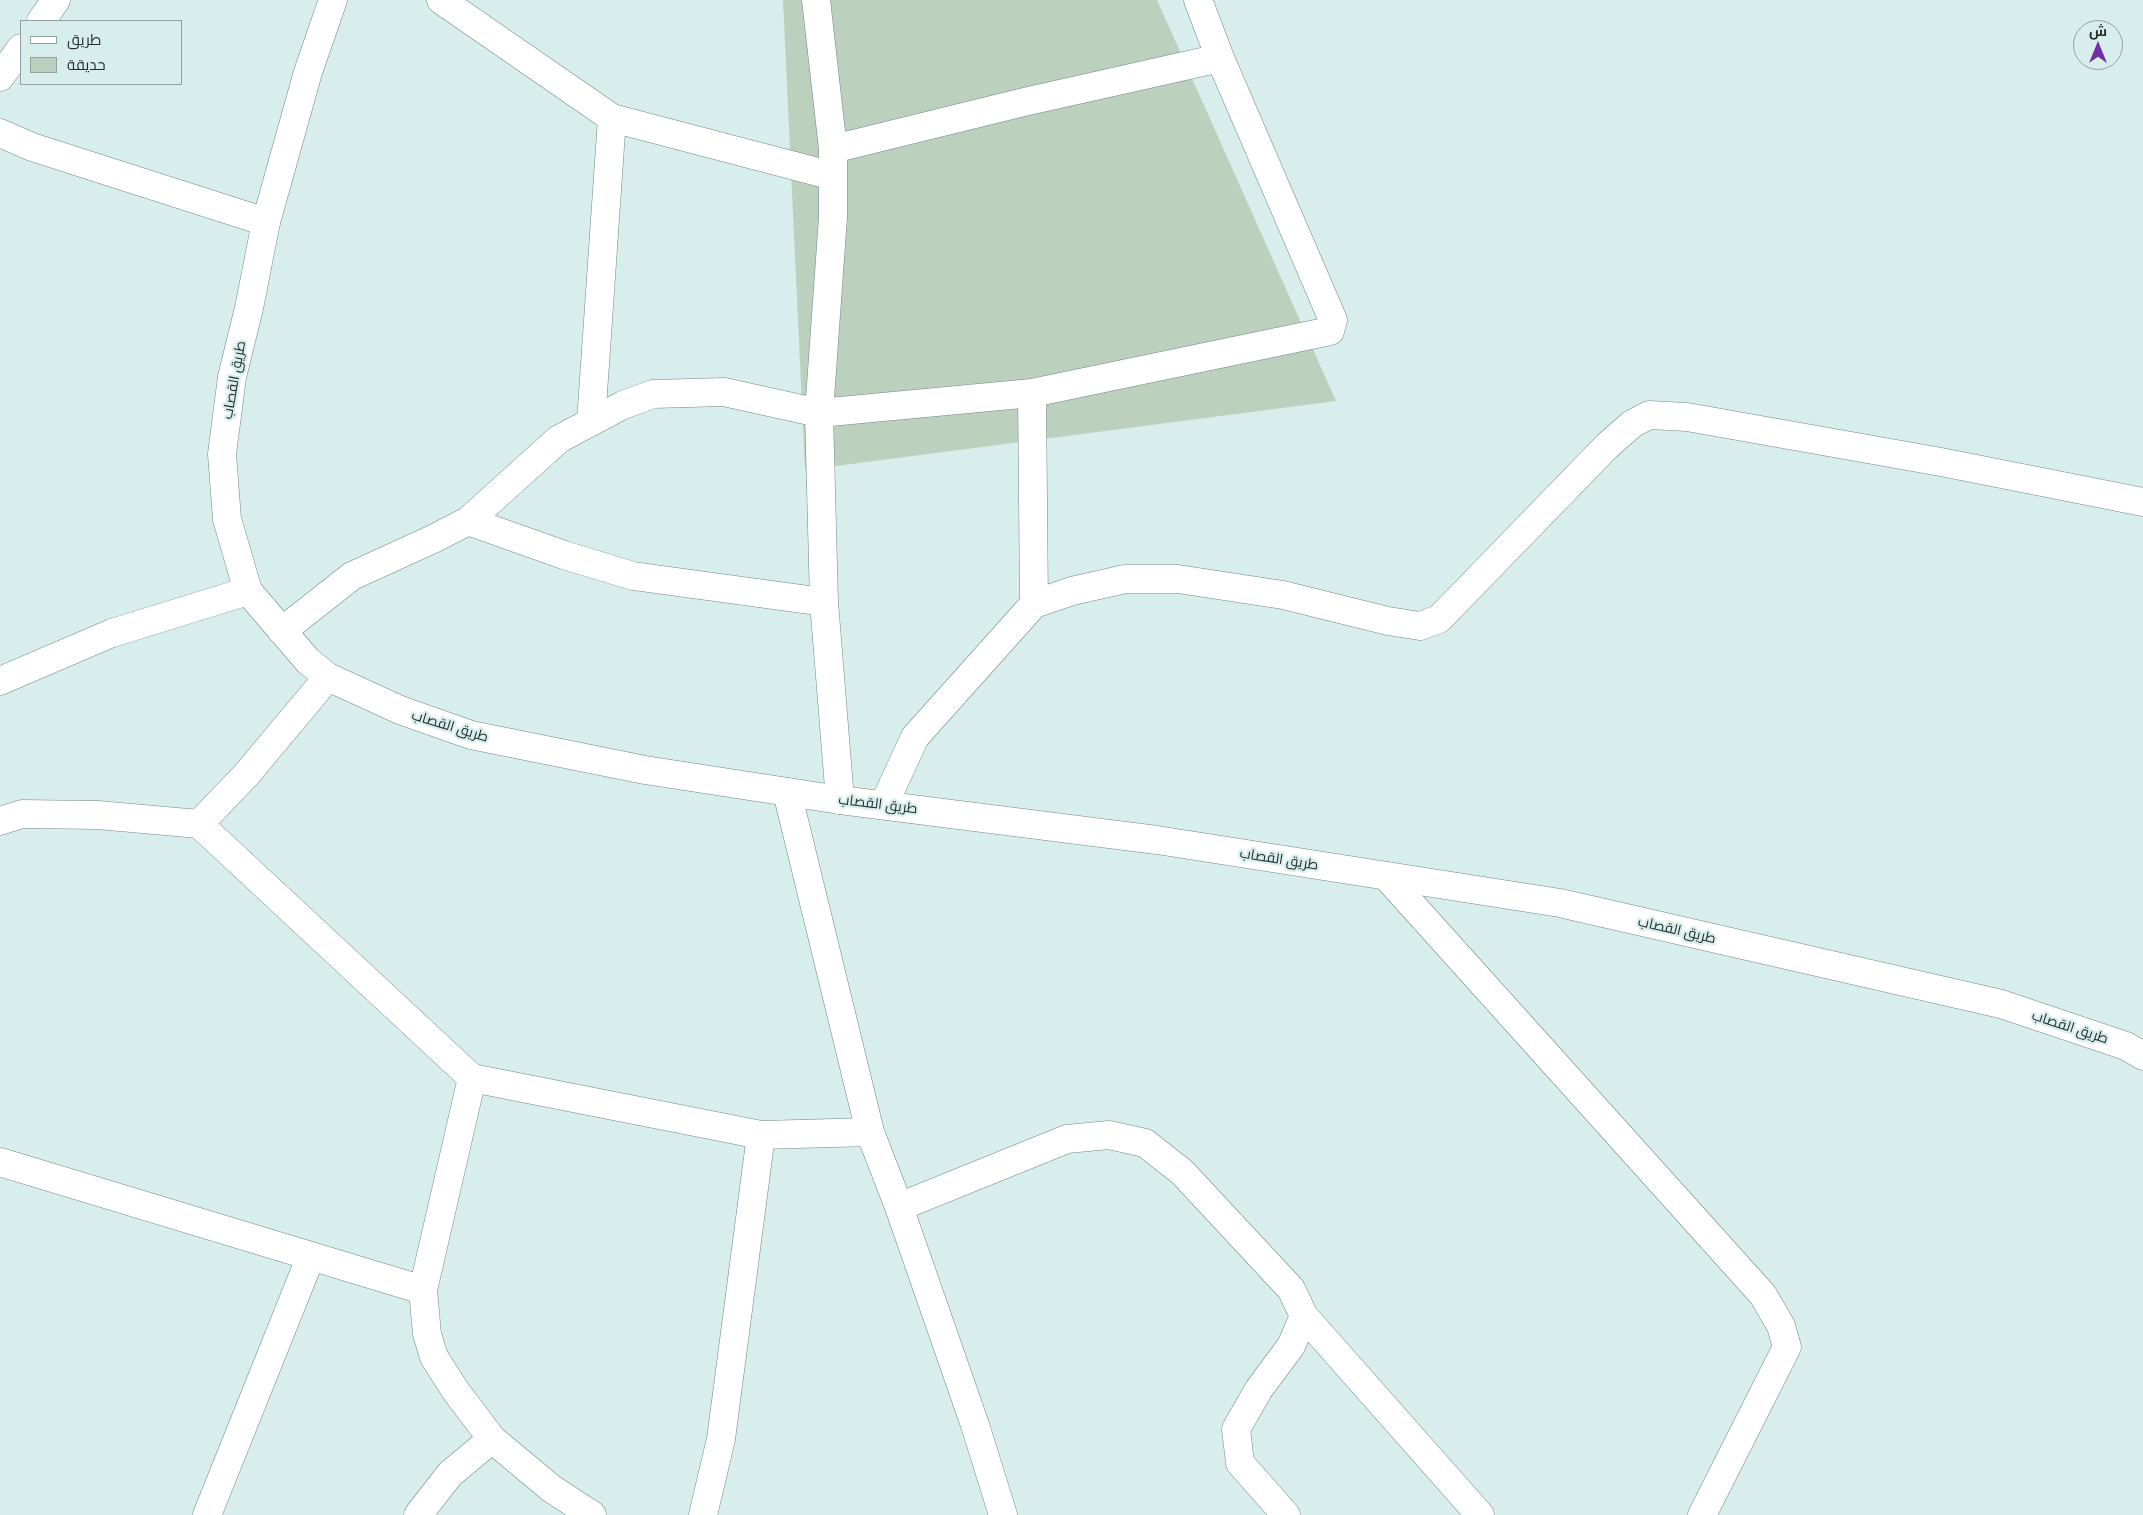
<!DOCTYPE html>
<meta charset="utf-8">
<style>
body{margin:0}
#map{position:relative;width:2143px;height:1515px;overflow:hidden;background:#d8eeed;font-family:Lato,Cairo,sans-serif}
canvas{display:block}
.legend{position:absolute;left:20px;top:20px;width:162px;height:65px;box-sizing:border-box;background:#d8eeed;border:1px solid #90a1a0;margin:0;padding:6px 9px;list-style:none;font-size:15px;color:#252e2d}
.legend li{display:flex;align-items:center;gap:10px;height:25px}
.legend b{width:25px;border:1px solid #90a1a0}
.north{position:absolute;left:2073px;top:20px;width:50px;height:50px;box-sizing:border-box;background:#d8eeed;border:1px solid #90a1a0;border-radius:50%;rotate:0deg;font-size:14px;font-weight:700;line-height:20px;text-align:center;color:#252e2d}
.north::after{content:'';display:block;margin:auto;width:18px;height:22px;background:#7230a4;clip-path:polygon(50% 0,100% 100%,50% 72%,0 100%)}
</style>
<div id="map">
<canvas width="2143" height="1515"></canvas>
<ul class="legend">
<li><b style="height:6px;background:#fff"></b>طريق</li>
<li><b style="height:14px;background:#bbd1be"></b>حديقة</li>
</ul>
<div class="north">ش</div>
</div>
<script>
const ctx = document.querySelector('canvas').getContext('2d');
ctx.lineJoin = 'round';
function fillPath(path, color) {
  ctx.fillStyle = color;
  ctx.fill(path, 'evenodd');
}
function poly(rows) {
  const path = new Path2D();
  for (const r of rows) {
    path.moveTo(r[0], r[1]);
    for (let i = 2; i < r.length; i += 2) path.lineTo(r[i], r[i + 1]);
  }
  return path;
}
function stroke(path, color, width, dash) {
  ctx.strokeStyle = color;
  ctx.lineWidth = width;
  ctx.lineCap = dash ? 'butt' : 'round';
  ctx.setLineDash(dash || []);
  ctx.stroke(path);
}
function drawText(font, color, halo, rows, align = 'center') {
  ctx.font = font + ' Lato,Cairo,sans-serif';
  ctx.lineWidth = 4.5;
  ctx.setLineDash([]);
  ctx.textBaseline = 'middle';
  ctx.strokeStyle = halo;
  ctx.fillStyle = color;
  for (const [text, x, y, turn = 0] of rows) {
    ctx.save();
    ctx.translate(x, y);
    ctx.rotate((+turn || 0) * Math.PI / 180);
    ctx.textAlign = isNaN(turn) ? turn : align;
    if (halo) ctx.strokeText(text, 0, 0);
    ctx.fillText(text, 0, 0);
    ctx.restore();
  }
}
fillPath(poly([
 [783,0,1157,0,1336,401,805,470]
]), '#bbd1be');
const minor = poly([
 [441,0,612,118,833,176],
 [816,0,833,149,833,217,819,413,1032,393,1330,331,1333,320,1220,58],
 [41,21,56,0],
 [0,77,21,48],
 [0,133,32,147,266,222],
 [833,149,1024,102,1220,58,1198,0],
 [1032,393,1034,604],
 [591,422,612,118],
 [468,521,564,555,633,576,824,602],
 [282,631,352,576,433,539,468,521,559,439,623,405,653,394,724,392,819,413,824,602,840,800],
 [0,681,112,633,248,591],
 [787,792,870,1132,899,1207,975,1425,1003,1515],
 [884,804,915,737,1034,604,1072,591,1125,579,1178,579,1283,595,1388,621,1420,626,1439,619,1607,446,1632,424,1649,415,1687,417,1941,462,2143,502],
 [0,821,22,814,98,815,199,824,246,775,328,677],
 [199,824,472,1078,761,1135,870,1132],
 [1386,876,1763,1295,1781,1326,1787,1347,1702,1515],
 [472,1078,423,1290,427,1334,434,1357,455,1390,492,1439,552,1489,592,1515],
 [0,1162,423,1290],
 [899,1207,1067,1139,1109,1135,1145,1143,1182,1172,1291,1289,1304,1316,1291,1346,1259,1389,1236,1429,1240,1463,1286,1515],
 [1304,1316,1480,1515],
 [207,1515,311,1256],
 [418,1515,450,1474,492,1439],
 [703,1515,721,1439,761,1135]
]);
const major = poly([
 [333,0,308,72,266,222,249,308,232,377,222,454,227,519,248,591,308,661,328,677,400,710,471,735,645,770,840,800,1157,840,1560,903,2001,1004,2126,1046,2143,1056]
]);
stroke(minor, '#728685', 29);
stroke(major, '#728685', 29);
stroke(minor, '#fff', 28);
stroke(major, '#fff', 28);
drawText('14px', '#252e2d', '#d8eeed', [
 ["طريق القصاب",234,380,-80],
 ["طريق القصاب",450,726,17],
 ["طريق القصاب",878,804,7],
 ["طريق القصاب",1279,859,9],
 ["طريق القصاب",1677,930,13],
 ["طريق القصاب",2070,1027,18]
]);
</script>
